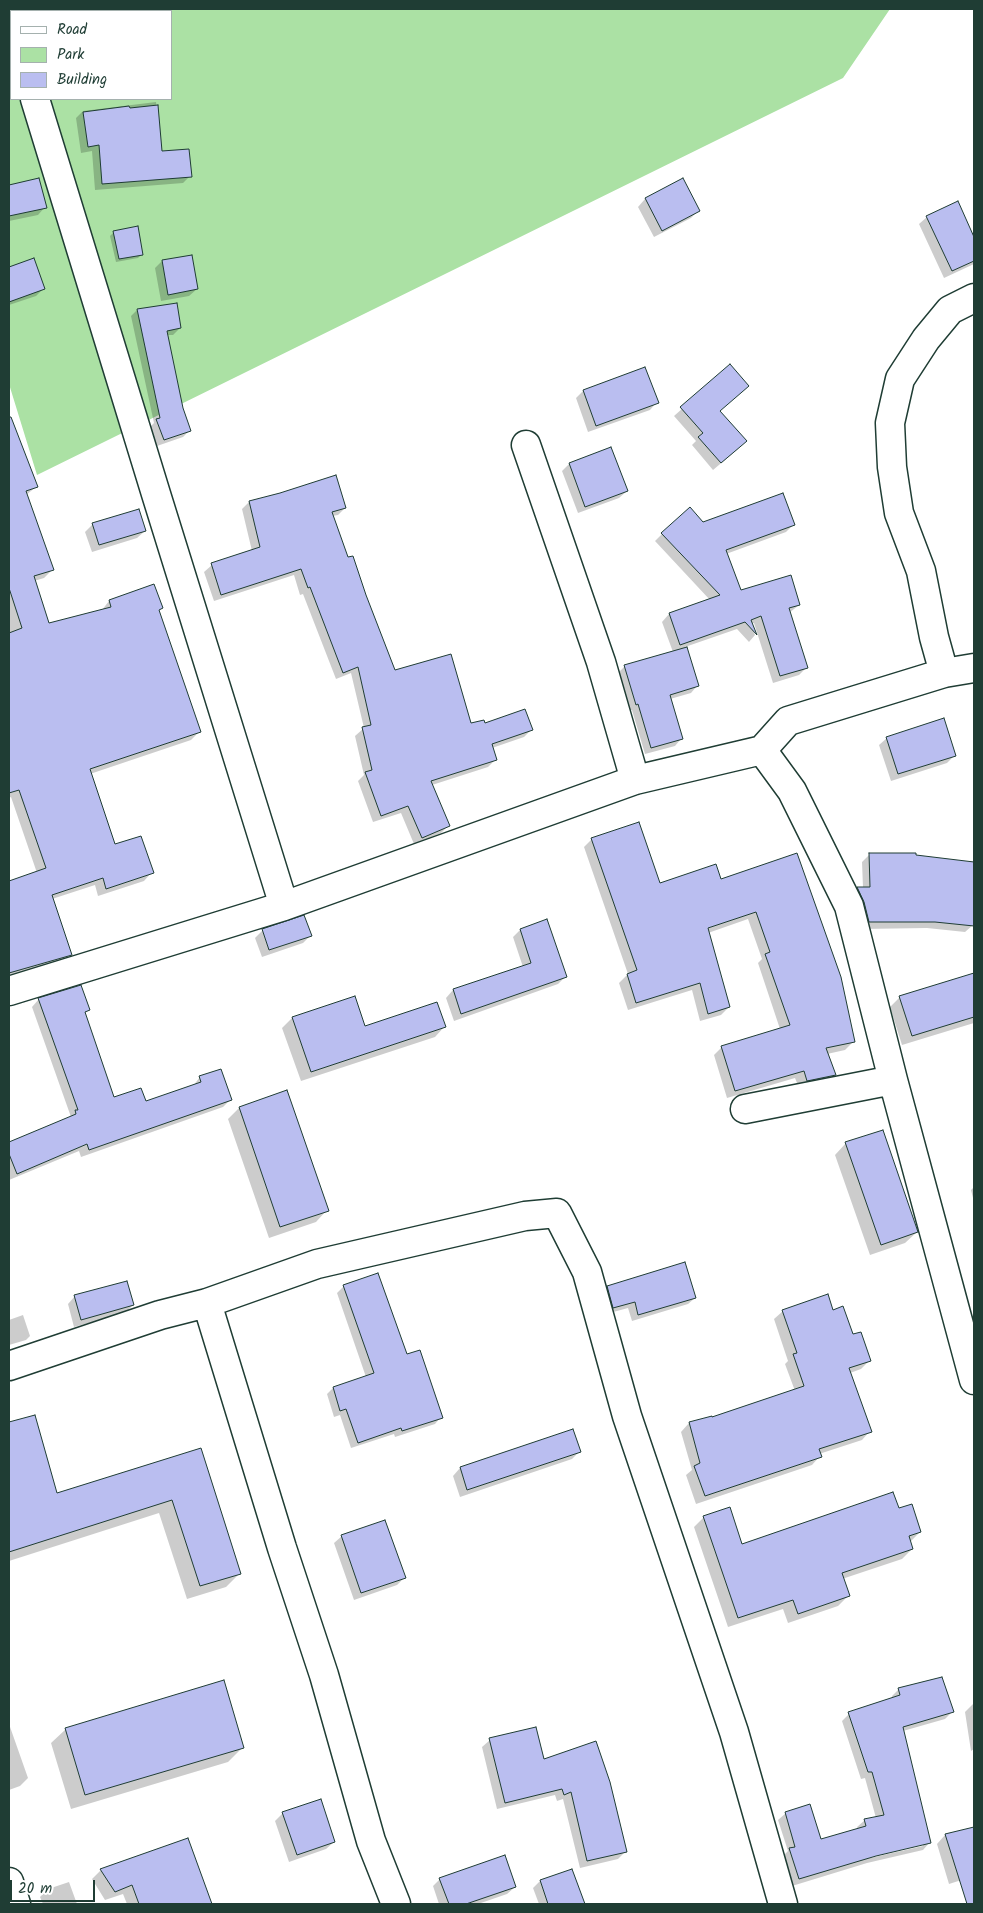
<!DOCTYPE html>
<style>
body{margin:0}
#map{position:relative;width:983px;height:1913px;overflow:hidden;background:#fff;font-family:Kalam,sans-serif}
canvas{display:block}
.frame{position:absolute;inset:0;border:10px solid #1f3d34;pointer-events:none}
.legend{position:absolute;left:10px;top:10px;width:162px;height:90px;box-sizing:border-box;background:#fff;border:1px solid #a5b1ae;margin:0;padding:6px 9px;list-style:none;font-size:15px;color:#1f3d34}
.legend li{display:flex;align-items:center;gap:10px;height:25px}
.legend b{width:25px;border:1px solid #a5b1ae}
.scale{position:absolute;left:10px;top:1880px;width:85px;height:22px;box-sizing:border-box;border:2px solid #1f3d34;border-top:0;padding-left:6px;font-size:15px;line-height:18px;white-space:nowrap;color:#1f3d34;-webkit-text-stroke:4px #fff;paint-order:stroke}
</style>
<div id="map">
<canvas width="983" height="1913"></canvas>
<div class="frame"></div>
<ul class="legend">
<li><b style="height:6px;background:#fff"></b>Road</li>
<li><b style="height:14px;background:#abe1a4"></b>Park</li>
<li><b style="height:14px;background:#babef0"></b>Building</li>
</ul>
<div class="scale">20 m</div>
</div>
<script>
const ctx = document.querySelector('canvas').getContext('2d');
ctx.lineJoin = 'round';
function fillPath(path, color) {
  ctx.fillStyle = color;
  ctx.fill(path, 'evenodd');
}
function poly(rows) {
  const path = new Path2D();
  for (const r of rows) {
    path.moveTo(r[0], r[1]);
    for (let i = 2; i < r.length; i += 2) path.lineTo(r[i], r[i + 1]);
  }
  return path;
}
function stroke(path, color, width, dash) {
  ctx.strokeStyle = color;
  ctx.lineWidth = width;
  ctx.lineCap = dash ? 'butt' : 'round';
  ctx.setLineDash(dash || []);
  ctx.stroke(path);
}
fillPath(poly([
 [9,9,890,9,843,78,37,475,9,384],
 [11,11,171,11,171,99,11,99]
]), '#abe1a4');
fillPath(poly([
 [65,9,68,9,78,11,63,11],
 [156,102,161,152,190,176,183,183,95,190,92,151,81,153,76,118,83,111],
 [38,180,45,207,38,215,9,221,9,187],
 [682,180,698,211,691,218,654,237,638,207,645,199],
 [957,203,974,240,974,264,944,278,919,224,927,217],
 [114,232,142,254,138,258,116,262,110,236],
 [33,260,43,289,36,296,9,305,9,268],
 [162,261,197,289,189,296,161,301,155,268],
 [176,304,180,328,173,335,167,335,182,409,190,430,183,437,157,446,150,427,154,423,131,316,137,310],
 [730,366,719,411,738,449,713,470,692,445,696,441,674,416],
 [645,368,657,402,650,410,588,432,576,398,583,391],
 [611,448,627,491,619,498,578,513,562,471,569,464],
 [24,456,36,487,26,495,53,569,44,578,34,581,48,624,102,610,109,601,154,586,162,608,158,611,199,732,191,740,90,774,115,846,152,872,144,881,98,896,95,885,52,899,70,955,62,963,9,979,9,882,37,873,11,797,9,798,9,462],
 [249,502,345,508,338,515,332,516,347,559,365,596,394,672,470,725,484,724,531,730,524,737,492,748,495,760,488,767,432,785,448,826,441,833,414,844,401,813,373,822,358,781,364,775,355,736,364,728,351,673,336,679,303,594,300,595,294,575,214,601,204,572,212,565,252,551,242,509],
 [93,524,145,531,137,538,92,552,85,532],
 [703,524,794,524,786,532,726,554,740,592,799,605,789,613,806,668,799,675,773,683,754,623,751,624,755,635,749,642,737,629,685,647,697,686,691,693,670,699,681,739,675,746,645,754,632,710,629,711,618,673,624,667,673,652,662,622,669,614,710,600,655,541,662,534],
 [887,738,955,755,947,763,891,781,879,745],
 [592,839,660,884,720,880,796,855,853,1042,845,1050,827,1054,835,1075,827,1083,799,1088,795,1078,727,1098,714,1055,722,1047,780,1029,758,963,762,959,748,919,708,933,729,1007,721,1015,700,1021,692,990,628,1010,619,983,628,974,584,847],
 [869,855,914,856,974,863,973,925,965,932,927,928,862,929,850,895,857,888,863,888,862,862],
 [546,921,565,977,558,984,454,1021,446,998,453,990,523,967,513,937,520,930],
 [263,930,310,936,303,943,262,957,255,938],
 [974,974,974,1023,902,1045,890,1007,900,997],
 [354,997,365,1028,445,1026,435,1037,301,1081,282,1028,292,1018],
 [39,999,89,1010,84,1014,114,1099,145,1103,193,1086,200,1077,230,1100,223,1107,81,1157,79,1151,9,1180,9,1144,71,1117,32,1007],
 [286,1092,327,1210,316,1222,269,1238,228,1119,239,1108],
 [846,1143,917,1232,905,1243,870,1255,835,1155],
 [974,1187,974,1202,971,1190],
 [344,1286,406,1356,441,1417,435,1424,395,1437,394,1434,351,1448,340,1415,334,1417,327,1394,333,1388,366,1377,337,1293],
 [608,1287,695,1298,688,1304,632,1321,628,1308,606,1314,601,1294],
 [75,1296,133,1305,125,1313,74,1327,68,1304],
 [783,1311,833,1311,852,1336,869,1361,861,1369,850,1373,870,1431,862,1440,819,1454,820,1456,812,1465,696,1504,686,1475,692,1470,681,1432,689,1423,711,1417,711,1419,795,1391,785,1364,788,1361,774,1319],
 [23,1315,30,1336,26,1340,9,1345,9,1320],
 [34,1416,56,1495,200,1449,240,1573,226,1587,187,1599,159,1513,9,1561,9,1424],
 [572,1430,580,1451,572,1459,460,1497,453,1476,460,1468],
 [898,1509,920,1532,910,1542,912,1549,902,1559,842,1579,848,1596,838,1606,788,1623,783,1609,728,1627,694,1527,704,1517,742,1546],
 [342,1536,404,1578,397,1585,354,1600,334,1543],
 [899,1689,953,1711,945,1719,903,1731,930,1842,923,1850,867,1863,792,1886,782,1857,788,1851,778,1820,786,1813,820,1841,858,1830,857,1827,865,1820,876,1818,865,1778,861,1779,842,1721,849,1714,892,1699,892,1696],
 [923,1843,923,1846,870,1858,869,1856],
 [973,1704,974,1749,971,1751,965,1712],
 [9,1724,28,1778,20,1786,9,1790],
 [66,1729,243,1747,228,1762,71,1809,51,1743],
 [490,1740,543,1760,626,1851,618,1859,580,1868,563,1799,557,1801,555,1795,497,1809,482,1747],
 [320,1801,334,1842,326,1849,289,1862,275,1821,283,1813],
 [974,1828,974,1876,949,1884,937,1844,945,1835],
 [187,1839,210,1904,127,1904,123,1894,105,1900,92,1879,101,1870],
 [572,1870,584,1904,539,1904,533,1888,540,1881],
 [440,1879,515,1887,507,1894,478,1904,439,1904,433,1886],
 [69,1882,77,1904,43,1904,40,1897,48,1889]
]), '#0003');
const building = poly([
 [158,105,162,151,189,149,192,177,102,184,99,145,88,147,83,112,129,106,130,108,158,105],
 [39,178,47,208,9,216,9,185,39,178],
 [683,178,700,211,662,231,645,198,683,178],
 [958,201,974,237,974,261,952,271,926,216,958,201],
 [138,226,143,255,119,259,113,231,138,226],
 [192,255,198,289,168,295,162,260,192,255],
 [34,258,45,289,9,302,9,267,34,258],
 [177,303,181,328,167,331,183,408,191,431,164,440,156,419,160,418,137,309,177,303],
 [730,364,749,386,720,411,747,441,721,463,698,437,703,433,680,407,730,364],
 [645,367,659,403,596,426,583,390,645,367],
 [9,417,11,417,38,487,26,491,54,570,34,576,49,623,111,607,109,600,154,584,163,608,159,610,201,732,90,769,115,844,141,836,154,873,106,889,103,878,52,895,72,955,9,973,9,881,46,868,19,790,9,793,9,633,22,628,9,588,9,417],
 [611,447,628,491,585,507,569,463,611,447],
 [336,475,346,508,332,512,348,557,353,556,366,595,395,670,451,654,471,723,484,720,485,723,525,709,533,730,492,744,497,760,431,781,450,826,422,838,408,806,381,816,365,772,372,770,362,727,371,725,358,667,343,673,310,587,308,588,301,569,221,595,211,563,260,547,249,501,280,493,336,475],
 [783,493,795,525,726,550,741,590,791,575,800,605,789,608,808,668,780,676,761,616,751,620,757,635,745,622,680,645,669,613,720,595,661,533,690,507,703,522,783,493],
 [139,509,146,531,99,545,92,523,139,509],
 [687,647,699,686,670,695,683,739,651,748,638,704,636,705,624,665,687,647],
 [944,718,956,756,898,774,886,737,944,718],
 [639,822,660,883,716,864,721,879,797,853,841,977,855,1042,826,1048,836,1075,807,1081,804,1071,735,1091,721,1046,790,1025,765,954,770,952,756,912,708,928,730,1007,708,1014,700,983,636,1003,627,974,637,970,591,838,639,822],
 [869,853,916,853,916,855,974,862,974,926,935,922,869,922,864,902,857,887,870,887,869,853],
 [304,915,312,936,269,950,262,929,304,915],
 [547,919,567,977,461,1014,453,989,531,963,520,929,547,919],
 [974,973,974,1017,912,1036,899,996,974,973],
 [81,985,90,1010,85,1012,114,1097,141,1088,146,1101,201,1082,199,1076,221,1069,232,1100,89,1150,87,1144,17,1174,9,1154,9,1142,76,1114,75,1110,78,1110,38,998,81,985],
 [355,996,365,1026,437,1002,446,1027,311,1072,292,1017,355,996],
 [287,1090,329,1211,280,1227,239,1107,287,1090],
 [883,1130,918,1232,881,1245,845,1142,883,1130],
 [685,1262,696,1298,638,1315,635,1302,613,1308,607,1286,685,1262],
 [378,1273,407,1354,420,1350,443,1418,402,1431,401,1428,358,1443,346,1409,340,1411,333,1387,374,1373,343,1285,378,1273],
 [127,1281,134,1305,81,1320,74,1295,127,1281],
 [828,1294,833,1310,843,1306,853,1334,861,1332,871,1361,849,1368,872,1432,819,1449,822,1457,705,1496,694,1466,700,1463,689,1422,712,1416,712,1417,804,1386,793,1354,797,1353,782,1310,828,1294],
 [35,1415,57,1493,201,1448,241,1574,200,1586,172,1500,9,1552,9,1422,35,1415],
 [573,1429,581,1452,467,1490,460,1467,573,1429],
 [893,1492,899,1508,912,1504,921,1532,909,1536,913,1549,842,1573,850,1596,798,1614,793,1600,738,1618,703,1516,730,1507,742,1544,893,1492],
 [385,1520,406,1578,361,1593,341,1535,385,1520],
 [942,1677,954,1712,903,1727,931,1843,876,1856,799,1879,789,1848,795,1847,785,1812,810,1804,821,1839,866,1826,864,1819,884,1815,872,1772,868,1772,848,1712,900,1695,898,1688,942,1677],
 [224,1680,244,1748,85,1795,65,1728,224,1680],
 [536,1727,544,1759,596,1741,610,1782,627,1852,587,1861,571,1792,564,1795,562,1789,505,1803,489,1738,536,1727],
 [321,1799,335,1842,297,1855,282,1812,321,1799],
 [974,1827,974,1904,967,1904,945,1834,974,1827],
 [188,1838,212,1904,139,1904,132,1885,115,1892,100,1869,188,1838],
 [505,1855,516,1887,466,1904,449,1904,439,1878,505,1855],
 [572,1869,585,1904,548,1904,540,1880,572,1869]
]);
fillPath(building, '#babef0');
stroke(building, '#1f3d34', 1);
const minor = poly([
 [9,23,11,23],
 [35,99,156,494,284,906],
 [526,445,601,662,635,780],
 [944,673,934,637,921,571,899,513,892,467,890,423,900,379,926,339,950,310,974,298],
 [762,750,792,791,849,906,893,1080,974,1380],
 [9,991,284,906,635,780,762,750,788,721,944,673,974,668],
 [745,1109,893,1080],
 [207,1303,282,1548,324,1675,371,1841,396,1904],
 [9,1366,160,1315,207,1303,317,1264,525,1216,557,1213,587,1272,627,1416,734,1732,783,1904]
]);
const tertiary = poly([
 [9,1882,16,1904]
]);
stroke(minor, '#1f3d34', 31);
stroke(tertiary, '#1f3d34', 31);
stroke(minor, '#fff', 28);
stroke(tertiary, '#fff', 28);
</script>
